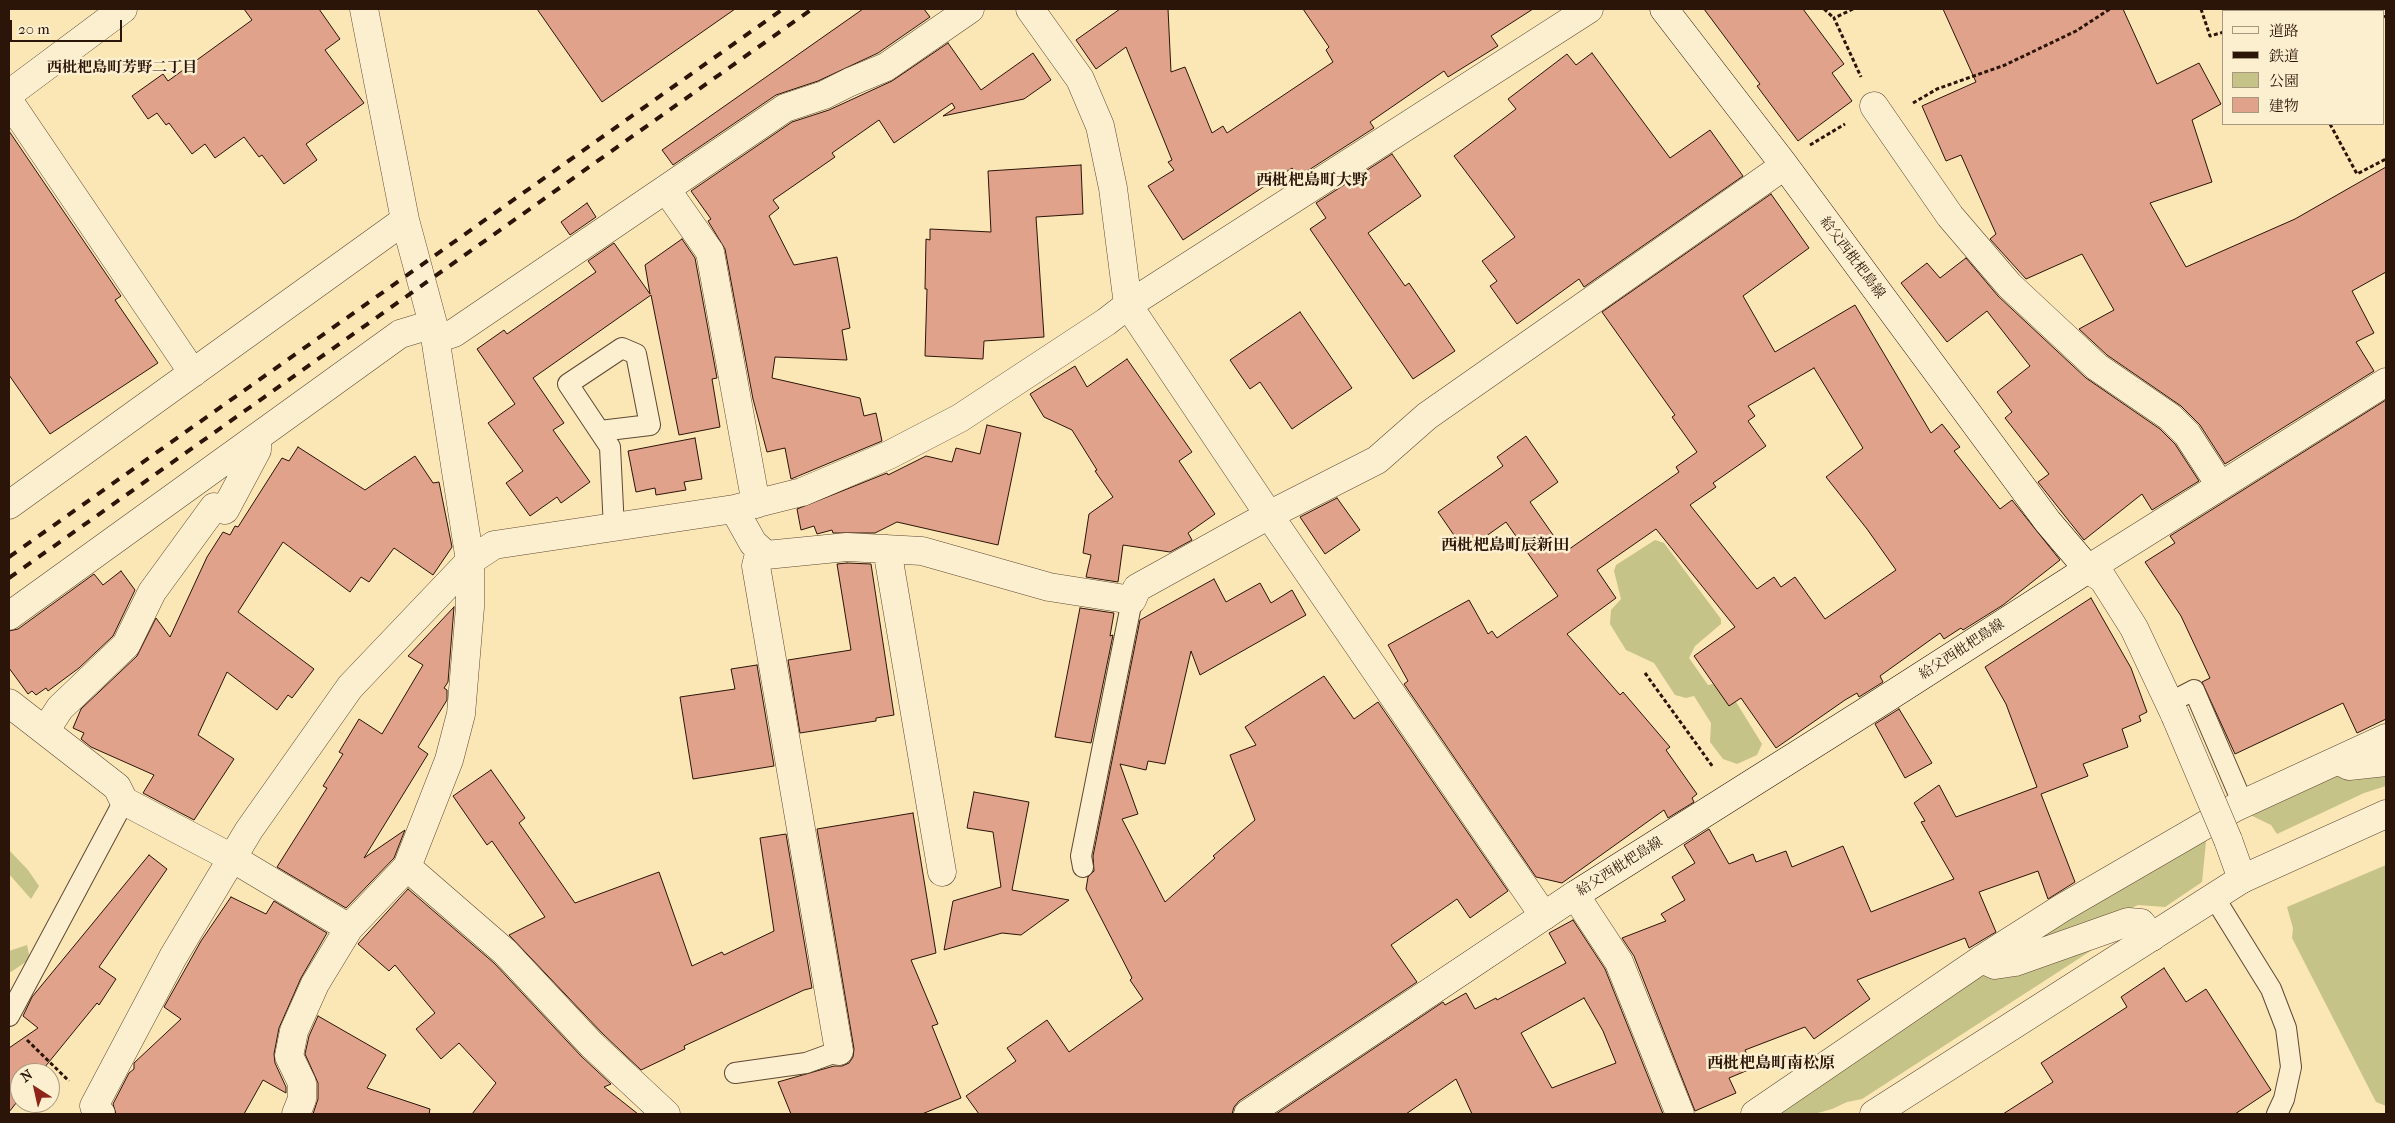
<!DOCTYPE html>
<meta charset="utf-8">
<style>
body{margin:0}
#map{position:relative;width:2395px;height:1123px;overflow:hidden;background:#fbe6b5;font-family:"IM FELL French Canon","Noto Serif JP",serif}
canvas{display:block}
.frame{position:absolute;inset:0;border:10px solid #2b1408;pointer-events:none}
.legend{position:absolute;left:2222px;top:10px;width:162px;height:115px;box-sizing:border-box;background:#fcefcf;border:1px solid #a8977f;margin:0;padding:6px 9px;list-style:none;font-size:15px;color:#2b1408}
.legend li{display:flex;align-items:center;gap:10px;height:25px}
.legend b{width:25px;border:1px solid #a8977f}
.north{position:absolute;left:10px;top:1063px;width:50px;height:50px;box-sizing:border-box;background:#fcefcf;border:1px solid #a8977f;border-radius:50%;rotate:325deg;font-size:14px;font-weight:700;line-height:20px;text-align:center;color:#2b1408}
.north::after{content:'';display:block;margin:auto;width:18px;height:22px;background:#8f2418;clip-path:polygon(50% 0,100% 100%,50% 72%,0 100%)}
.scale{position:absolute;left:10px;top:20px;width:112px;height:22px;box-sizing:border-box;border:2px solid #2b1408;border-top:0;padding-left:6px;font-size:15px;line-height:18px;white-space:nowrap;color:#2b1408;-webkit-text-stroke:4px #fcefcf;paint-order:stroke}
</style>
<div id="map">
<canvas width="2395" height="1123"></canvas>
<div class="frame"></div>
<ul class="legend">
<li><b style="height:6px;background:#fcefcf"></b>道路</li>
<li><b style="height:6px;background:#2b1408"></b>鉄道</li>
<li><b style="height:14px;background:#c6c388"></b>公園</li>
<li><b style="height:14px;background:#e0a28a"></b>建物</li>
</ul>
<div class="north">N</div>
<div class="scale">20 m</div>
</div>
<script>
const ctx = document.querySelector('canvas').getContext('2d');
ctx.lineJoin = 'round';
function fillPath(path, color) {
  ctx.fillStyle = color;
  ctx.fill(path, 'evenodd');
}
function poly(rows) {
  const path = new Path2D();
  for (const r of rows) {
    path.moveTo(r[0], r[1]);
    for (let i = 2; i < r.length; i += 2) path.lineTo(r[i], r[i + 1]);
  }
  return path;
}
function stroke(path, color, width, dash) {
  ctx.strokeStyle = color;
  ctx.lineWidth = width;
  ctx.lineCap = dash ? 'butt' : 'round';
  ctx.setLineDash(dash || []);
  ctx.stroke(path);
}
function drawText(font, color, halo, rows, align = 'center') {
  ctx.font = font + ' "IM FELL French Canon","Noto Serif JP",serif';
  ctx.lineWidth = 5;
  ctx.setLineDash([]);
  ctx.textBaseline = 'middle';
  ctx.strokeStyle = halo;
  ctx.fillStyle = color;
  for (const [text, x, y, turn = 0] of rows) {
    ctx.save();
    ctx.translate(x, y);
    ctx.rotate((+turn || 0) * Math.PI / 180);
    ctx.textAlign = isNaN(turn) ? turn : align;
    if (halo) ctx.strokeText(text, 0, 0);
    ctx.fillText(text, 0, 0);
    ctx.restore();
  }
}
fillPath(poly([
 [1655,540,1664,543,1721,619,1721,624,1695,646,1689,658,1708,685,1718,683,1728,689,1762,744,1757,755,1737,764,1723,759,1710,742,1711,723,1694,696,1686,698,1675,695,1654,663,1626,650,1610,624,1611,610,1621,599,1614,571,1616,565],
 [2386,772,2386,786,2364,793,2277,834,2271,825,2246,813,2320,777,2373,775],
 [2207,832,2202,882,2165,907,2138,905,2108,920,2002,953],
 [9,850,28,870,39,886,31,899,9,874],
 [2386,865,2386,1106,2376,1102,2292,938,2293,928,2287,907],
 [2106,941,1862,1099,1847,1102,1832,1109,1814,1114,1767,1114,1973,972],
 [27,945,30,959,11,972,9,971,9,951]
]), '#c6c388');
const building = poly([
 [244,9,319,9,340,39,325,50,364,103,306,144,317,160,284,184,262,155,259,157,244,137,215,158,205,144,192,154,169,123,166,125,157,113,148,119,132,96,163,74,168,81,252,20,244,9],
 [537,9,735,9,602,102,537,9],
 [863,9,924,9,930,17,878,53,818,81,776,95,673,165,662,150,863,9],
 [1120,9,1168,9,1171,72,1185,67,1212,133,1223,126,1227,133,1333,62,1326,50,1329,47,1303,9,1533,9,1491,36,1498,46,1448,77,1444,71,1370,122,1374,128,1298,177,1292,168,1183,240,1148,186,1174,170,1168,162,1172,160,1126,47,1096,69,1076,40,1120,9],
 [1704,9,1803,9,1844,64,1832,73,1852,101,1798,141,1757,86,1760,84,1704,9],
 [1943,9,2123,9,2157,84,2199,63,2221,104,2192,120,2212,182,2150,203,2186,267,2295,219,2386,167,2386,272,2352,291,2374,333,2356,342,2374,371,2225,464,2200,425,2181,406,2107,355,2079,329,2114,310,2082,254,2026,279,1990,239,1996,234,1961,155,1946,161,1922,106,1976,82,1943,9],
 [948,43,981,90,1033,53,1051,80,1024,99,943,116,955,108,952,103,894,143,879,120,832,153,835,157,773,200,779,208,769,216,794,265,837,257,850,328,842,330,847,360,775,357,772,378,860,398,864,416,876,413,882,441,791,479,785,448,767,452,753,399,725,249,708,221,711,219,691,191,792,122,829,110,892,81,948,43],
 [1592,53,1670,158,1710,130,1743,176,1584,287,1579,279,1517,324,1490,286,1497,281,1482,261,1515,237,1454,156,1516,109,1508,99,1567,54,1576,65,1592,53],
 [9,131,121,296,115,300,158,363,50,434,9,375,9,131],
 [1392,154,1421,196,1368,233,1405,286,1409,283,1455,351,1413,379,1310,229,1326,218,1316,203,1392,154],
 [1081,165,1083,214,1036,217,1044,337,984,341,983,359,925,356,927,289,925,289,926,239,930,240,930,229,991,232,988,171,1081,165],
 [1771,194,1809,248,1743,296,1775,352,1855,305,1931,433,1942,424,1960,447,1954,451,2000,509,2012,500,2060,560,2003,605,1963,630,1961,628,1944,639,1940,633,1880,676,1883,682,1859,697,1857,693,1845,700,1776,748,1741,698,1729,706,1694,656,1735,627,1656,529,1597,570,1616,598,1567,634,1620,695,1623,692,1670,747,1666,750,1697,794,1692,798,1694,802,1668,818,1664,810,1562,883,1536,877,1404,684,1408,681,1388,645,1469,600,1488,634,1492,631,1497,638,1558,596,1506,522,1465,551,1438,512,1503,466,1497,457,1526,436,1558,482,1530,502,1565,552,1679,472,1676,467,1697,452,1672,417,1675,415,1602,312,1771,194],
 [1814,368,1863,448,1826,477,1867,529,1896,570,1825,619,1795,577,1781,587,1774,577,1757,589,1690,505,1716,487,1713,483,1766,446,1748,421,1755,416,1748,406,1814,368],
 [587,203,596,217,570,235,561,222,587,203],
 [682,239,695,258,717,378,712,379,720,427,679,435,651,295,533,378,564,423,553,430,590,482,561,503,557,497,530,516,506,483,523,471,488,423,515,404,477,349,504,330,507,334,596,272,588,261,614,243,650,294,645,265,682,239],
 [1966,258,1998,296,2086,378,2160,429,2175,444,2199,481,2152,510,2142,494,2084,540,2038,482,2049,474,2005,418,2012,412,1997,392,2030,366,1987,311,1947,342,1901,283,1927,263,1940,278,1966,258],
 [1300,312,1352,388,1292,429,1260,382,1250,389,1230,360,1300,312],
 [1127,359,1192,452,1179,461,1215,514,1188,533,1192,540,1170,552,1123,545,1118,582,1086,577,1091,555,1083,553,1089,514,1113,497,1095,471,1097,470,1072,430,1044,417,1030,394,1075,366,1087,387,1127,359],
 [2386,400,2386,719,2357,733,2343,703,2235,754,2202,682,2210,678,2181,616,2145,562,2175,543,2170,536,2386,400],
 [987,425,1021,433,998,545,897,522,875,533,833,533,832,530,817,534,814,526,801,530,797,509,887,473,888,475,926,456,952,462,956,448,980,454,987,425],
 [695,438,702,479,684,482,686,490,656,495,655,488,636,492,628,451,695,438],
 [298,447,365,490,415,456,433,483,439,482,452,547,433,575,394,548,369,582,361,577,350,592,283,542,238,612,314,669,292,698,288,695,277,710,227,672,198,735,234,759,194,820,143,793,154,775,91,747,81,739,84,733,73,728,81,709,137,656,156,618,170,637,207,557,223,532,230,535,235,526,238,527,282,458,289,461,298,447],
 [1337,498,1360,530,1325,554,1300,517,1337,498],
 [847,563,871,564,894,715,876,718,876,721,800,733,788,660,851,650,837,564,847,563],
 [121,571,135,590,113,636,79,668,48,691,46,688,36,695,32,691,28,694,9,668,9,631,18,629,94,574,103,585,121,571],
 [1214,579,1226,602,1260,583,1271,603,1292,590,1306,615,1200,675,1191,651,1165,764,1148,761,1146,770,1120,764,1138,814,1122,819,1165,902,1215,858,1213,856,1255,820,1230,755,1256,745,1245,727,1324,676,1354,719,1378,702,1508,891,1470,918,1457,899,1391,945,1417,982,1239,1101,1234,1107,1232,1114,979,1114,966,1096,1016,1061,1007,1048,1047,1020,1069,1052,1143,999,1130,980,1132,978,1086,889,1088,877,1094,871,1093,856,1140,620,1214,579],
 [2091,598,2131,668,2147,712,2139,716,2141,721,2122,729,2128,747,2083,764,2088,776,2041,794,2075,882,2048,899,2038,871,1979,892,1996,932,1969,948,1965,938,1857,980,1870,999,1814,1039,1805,1027,1745,1050,1753,1068,1729,1078,1736,1093,1695,1111,1634,956,1622,938,1666,921,1661,914,1685,900,1672,877,1695,863,1684,845,1709,829,1729,864,1753,854,1756,862,1786,851,1792,867,1843,846,1871,912,1954,879,1921,822,1925,821,1914,803,1939,785,1956,817,2037,787,2006,704,1985,667,2091,598],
 [454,607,448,682,444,688,447,690,447,700,418,747,428,754,364,858,405,830,394,858,346,908,277,867,327,788,323,786,343,754,339,752,359,719,382,734,423,665,408,656,454,607],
 [1080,608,1114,613,1110,636,1113,635,1091,743,1055,737,1080,608],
 [757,665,774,766,693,779,680,697,735,689,731,669,757,665],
 [1899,709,1932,763,1905,778,1875,724,1899,709],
 [491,770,525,818,519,823,575,903,659,872,692,966,722,952,724,955,774,931,760,838,786,834,812,988,804,990,684,1046,685,1049,641,1070,603,1034,509,935,545,917,492,841,487,845,453,796,491,770],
 [974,792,1029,802,1012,890,1069,900,1021,935,1002,933,944,950,953,901,1001,887,993,832,967,828,974,792],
 [913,813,936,953,911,960,938,1024,932,1026,961,1098,922,1114,791,1114,778,1082,834,1066,842,1066,849,1063,853,1057,854,1049,817,829,913,813],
 [149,855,167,869,99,967,116,979,99,1005,97,1003,40,1073,20,1073,20,1098,9,1112,9,1048,38,1028,23,1016,32,997,149,855],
 [408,889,494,963,581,1056,611,1084,604,1087,638,1114,472,1114,496,1083,459,1043,441,1059,416,1029,435,1013,395,965,389,971,358,944,408,889],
 [231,897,266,914,274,901,327,933,301,978,279,1028,274,1054,275,1063,286,1087,286,1093,263,1080,244,1114,116,1114,113,1104,129,1073,134,1069,134,1063,181,1019,164,1007,201,941,231,897],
 [1573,920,1605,969,1663,1114,1472,1114,1456,1079,1406,1114,1276,1114,1443,1002,1445,1005,1466,993,1475,1009,1496,998,1497,1000,1566,963,1549,933,1573,920],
 [1584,998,1603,1031,1616,1063,1552,1088,1521,1033,1584,998],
 [2164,968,2186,1002,2206,989,2271,1090,2235,1114,2003,1114,2053,1082,2041,1063,2127,1007,2121,997,2164,968],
 [318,1016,386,1055,367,1088,430,1109,429,1114,313,1114,318,1099,318,1083,305,1054,309,1036,318,1016]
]);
fillPath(building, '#e0a28a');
stroke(building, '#2b1408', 1);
const service = poly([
 [600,431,650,425,636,354,622,348,568,384,610,447,614,529],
 [2169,703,2194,690,2243,804],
 [1083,867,1081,856,1132,600],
 [2214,897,2271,989,2286,1028,2291,1067,2284,1099,2277,1114],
 [9,1016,124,801],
 [735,1073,806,1063,839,1051]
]);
const minor = poly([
 [364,9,405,220,433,324,470,561,470,607,461,714,449,760,407,867,505,952,592,1045,666,1114],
 [1030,9,1080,79,1100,126,1113,188,1128,305,1269,515,1544,916],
 [9,101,193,373],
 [1874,106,1950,216,2009,285,2097,367,2170,417,2187,434,2220,485],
 [666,189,710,252,756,504],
 [436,339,454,333,785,108,824,95,850,82,886,67,970,9],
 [9,505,405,220],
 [734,509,753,543,766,555,847,547,922,551,1049,587,1132,600,1137,588,1269,515,1377,460,1427,416,1784,166],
 [887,549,942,872],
 [760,550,756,566,839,1051],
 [9,616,400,334,433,324],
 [9,703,117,787,124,801,232,858,349,928],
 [2175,715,2134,628,2103,579,2088,569,2386,382],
 [45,731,60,708,126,645,152,592,214,507,225,510,257,450,257,438],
 [2339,761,2349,766,2386,762],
 [2228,840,2242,879],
 [1575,895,1619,962,1680,1114],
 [1982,959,1995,965,2015,962,2128,922,2141,923,2152,937],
 [101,1114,94,1106,173,957,249,830,350,687,470,561,494,545,734,509,802,492,889,455,960,418,1106,322,1128,305,1589,9],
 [296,1114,302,1099,302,1083,289,1056,294,1031,315,984,349,928,407,867],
 [1755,1114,1982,959,2062,908,2236,807,2386,738]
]);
const tertiary = poly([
 [9,94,123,9],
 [1874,1114,2242,879,2386,814]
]);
const secondary = poly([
 [1248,1114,1575,895,1865,712,2088,569,2048,522,1782,162,1664,9]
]);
stroke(service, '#5f4833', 22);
stroke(minor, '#5f4833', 29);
stroke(tertiary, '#5f4833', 29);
stroke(secondary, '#2b1408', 29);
stroke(poly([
 [1824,9,1834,18],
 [1853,9,1834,18,1861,77],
 [2201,9,2210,36,2224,32],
 [2384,17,2386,16],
 [1913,103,1937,89,2005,65,2076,31,2110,9],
 [2330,124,2357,174,2386,159],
 [1810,145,1845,124],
 [1645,673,1713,767],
 [27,1040,69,1081]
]), '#2b1408', 3, [4, 2.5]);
stroke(service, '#fcefcf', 20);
stroke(minor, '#fcefcf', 28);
stroke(tertiary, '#fcefcf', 28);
stroke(secondary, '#fcefcf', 28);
stroke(poly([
 [9,557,783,9],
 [9,578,812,9]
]), '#2b1408', 4, [9, 9]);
const minorBridge = poly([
 [2175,715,2228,840]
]);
stroke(minorBridge, '#5f4833', 29, []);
stroke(minorBridge, '#fcefcf', 28);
drawText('14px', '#2b1408', '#fcefcf', [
 ["給父西枇杷島線",1852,258,53],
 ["給父西枇杷島線",1962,650,-33],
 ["給父西枇杷島線",1620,867,-32]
]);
drawText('bold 15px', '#2b1408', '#fcefcf', [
 ["西枇杷島町芳野二丁目",122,68]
]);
drawText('bold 16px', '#2b1408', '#fcefcf', [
 ["西枇杷島町大野",1312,181],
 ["西枇杷島町辰新田",1505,546],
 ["西枇杷島町南松原",1771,1064]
]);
</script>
